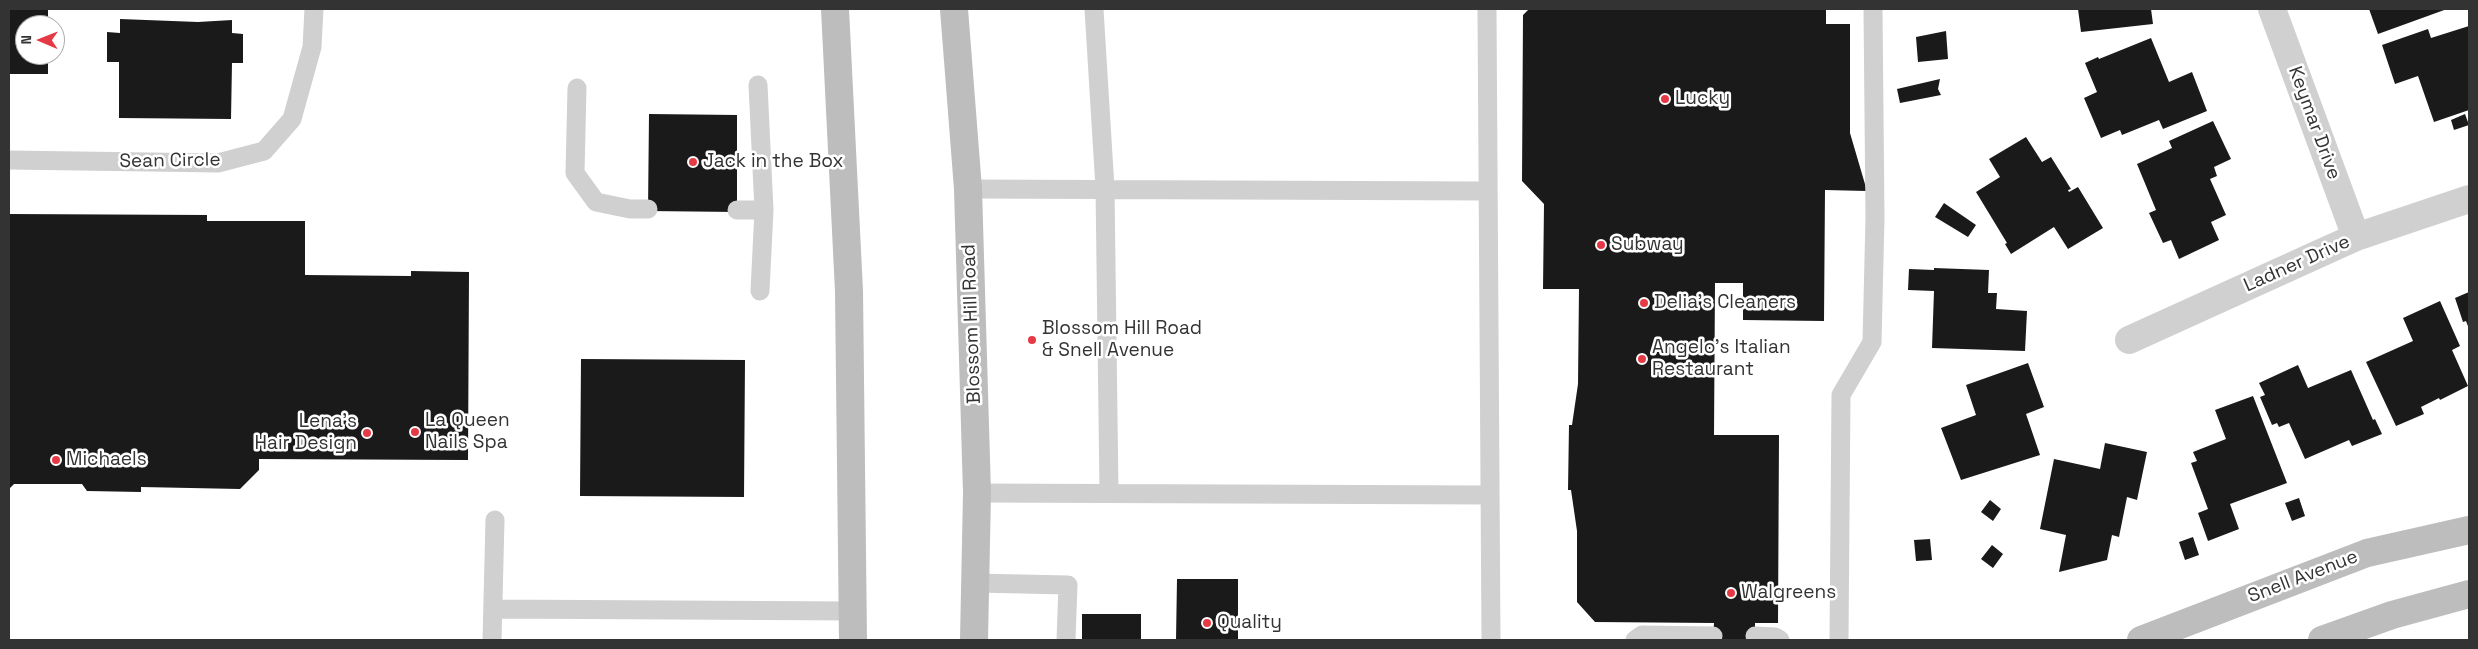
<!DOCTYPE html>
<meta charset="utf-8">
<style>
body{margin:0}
#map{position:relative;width:2478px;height:649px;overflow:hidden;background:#fff;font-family:"Space Grotesk",sans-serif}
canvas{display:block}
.frame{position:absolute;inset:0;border:10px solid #333;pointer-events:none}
.north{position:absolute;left:15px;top:15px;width:50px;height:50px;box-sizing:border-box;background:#fff;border:1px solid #adadad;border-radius:50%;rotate:271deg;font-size:14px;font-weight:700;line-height:20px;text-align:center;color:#333}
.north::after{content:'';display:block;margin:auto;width:18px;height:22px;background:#e63946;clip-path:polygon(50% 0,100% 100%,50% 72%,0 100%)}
</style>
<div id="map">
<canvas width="2478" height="649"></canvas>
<div class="frame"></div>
<div class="north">N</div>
</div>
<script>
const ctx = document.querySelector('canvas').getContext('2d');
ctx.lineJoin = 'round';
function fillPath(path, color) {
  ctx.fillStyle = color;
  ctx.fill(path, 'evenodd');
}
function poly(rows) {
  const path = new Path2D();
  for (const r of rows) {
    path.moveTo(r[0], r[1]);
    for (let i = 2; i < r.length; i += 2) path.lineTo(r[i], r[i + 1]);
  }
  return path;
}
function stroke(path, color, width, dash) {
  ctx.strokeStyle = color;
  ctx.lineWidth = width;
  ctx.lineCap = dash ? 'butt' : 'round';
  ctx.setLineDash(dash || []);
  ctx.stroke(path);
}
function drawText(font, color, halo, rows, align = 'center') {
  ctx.font = font + ' "Space Grotesk",sans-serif';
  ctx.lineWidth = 5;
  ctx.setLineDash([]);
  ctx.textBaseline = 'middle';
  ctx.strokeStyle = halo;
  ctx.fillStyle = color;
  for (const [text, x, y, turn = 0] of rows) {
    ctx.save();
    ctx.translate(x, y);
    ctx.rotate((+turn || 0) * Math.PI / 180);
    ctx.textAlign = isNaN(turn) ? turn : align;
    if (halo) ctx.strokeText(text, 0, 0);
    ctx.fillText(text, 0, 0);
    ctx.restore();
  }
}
fillPath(poly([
 [9,9,48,9,48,25,25,25,25,55,48,55,48,74,9,74],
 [1529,9,1826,9,1826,24,1850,24,1850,133,1867,191,1825,190,1824,321,1743,320,1743,283,1715,283,1714,435,1779,435,1778,623,1755,623,1755,640,1713,640,1714,623,1595,622,1577,602,1577,531,1571,490,1568,490,1569,425,1572,425,1578,384,1579,289,1543,289,1544,204,1522,181,1523,15],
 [2078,9,2151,9,2153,24,2081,32],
 [2369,9,2447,9,2378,34],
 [120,19,198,22,232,20,232,33,243,34,243,63,232,63,231,119,119,118,119,62,107,62,107,32,120,33],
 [2469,26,2469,110,2434,122,2418,76,2395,84,2382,45,2428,29,2431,38],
 [1946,31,1948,59,1918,62,1916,37],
 [2151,38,2169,82,2192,72,2207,111,2163,129,2159,120,2122,135,2120,130,2101,138,2084,98,2097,92,2085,63,2098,57,2099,59],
 [1940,79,1938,89,1941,95,1900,103,1897,89],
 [649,114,737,115,737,212,648,211],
 [2465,114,2469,125,2454,130,2451,120],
 [2213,121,2231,159,2214,167,2217,176,2210,179,2226,215,2211,222,2219,240,2179,259,2171,240,2163,243,2149,213,2156,210,2137,164,2172,148,2169,141],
 [2026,137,2042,162,2051,157,2071,189,2068,190,2069,192,2078,187,2103,228,2068,249,2054,227,2011,254,2005,244,2007,243,1976,192,2000,177,1989,159],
 [1944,203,1976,225,1968,237,1935,217],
 [9,214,207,215,207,221,305,221,305,275,411,276,411,271,469,272,468,460,259,459,259,470,240,489,141,487,141,492,87,491,82,484,14,484,9,489],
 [1934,268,1989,270,1988,293,1997,293,1996,309,2027,311,2025,351,1932,348,1934,291,1908,290,1909,269,1934,270],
 [2469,292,2469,329,2466,321,2463,322,2455,298],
 [2440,301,2460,346,2452,350,2468,386,2440,400,2439,398,2421,407,2424,414,2396,426,2366,362,2413,341,2403,318],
 [581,359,745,360,744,497,580,496],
 [2028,363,2044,407,2026,414,2040,455,1961,480,1941,428,1976,415,1966,385],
 [2298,365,2308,388,2351,370,2373,420,2375,419,2382,434,2352,446,2349,440,2305,459,2289,423,2279,427,2277,423,2272,425,2260,397,2265,395,2259,383],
 [2253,396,2287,483,2230,504,2239,529,2208,541,2198,513,2208,509,2191,463,2197,461,2193,452,2226,439,2215,410],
 [2105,443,2147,452,2137,500,2127,497,2119,537,2112,535,2107,560,2059,572,2066,535,2040,529,2054,459,2100,469],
 [2299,498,2305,516,2292,521,2285,503],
 [1990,500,2001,509,1993,521,1981,512],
 [2193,537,2199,555,2185,560,2179,542],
 [1930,539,1932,560,1916,561,1914,540],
 [1992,545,2003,554,1993,568,1981,559],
 [1177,579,1238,579,1238,640,1176,640],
 [1082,614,1141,614,1141,640,1082,640]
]), '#1a1a1a');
stroke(poly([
 [1094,9,1105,188,1109,492],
 [1487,9,1491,640],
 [758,85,764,210,760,291],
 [577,88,575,173,596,202,630,209,648,209],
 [9,160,218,163,264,151,292,119,312,47,314,9],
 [968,189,1488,191],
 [737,210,764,210],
 [977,493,1489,495],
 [975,583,1068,585,1066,640],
 [493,609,853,611],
 [1755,636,1775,637,1780,640],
 [492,640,495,520],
 [1635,640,1642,635,1713,636],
 [1839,640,1841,395,1872,342,1875,218,1873,9]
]), '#d0d0d0', 19);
stroke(poly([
 [2272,9,2356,237],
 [2129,340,2356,237,2469,199]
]), '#d0d0d0', 28);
stroke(poly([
 [835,9,849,291,853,640],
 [954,9,968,189,977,493,974,640],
 [2141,640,2367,553,2469,530],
 [2322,640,2392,615,2469,594]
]), '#bdbdbd', 28);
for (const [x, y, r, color] of [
 [1665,99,5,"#e63946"],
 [693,162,5,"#e63946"],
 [1601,245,5,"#e63946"],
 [1644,303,5,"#e63946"],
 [1032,340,5,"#e63946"],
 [1642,359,5,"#e63946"],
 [415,432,5,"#e63946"],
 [367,433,5,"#e63946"],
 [56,460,5,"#e63946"],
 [1731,593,5,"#e63946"],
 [1207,623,5,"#e63946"]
]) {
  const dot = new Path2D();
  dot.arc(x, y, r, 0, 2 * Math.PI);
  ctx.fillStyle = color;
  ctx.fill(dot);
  stroke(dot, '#fff', 2);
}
drawText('19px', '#333', '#fff', [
 ["Lucky",1675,99],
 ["Jack in the Box",703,162],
 ["Subway",1611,245],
 ["Delia’s Cleaners",1654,303],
 ["Blossom Hill Road",1042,329],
 ["& Snell Avenue",1042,351],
 ["Angelo’s Italian",1652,348],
 ["Restaurant",1652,370],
 ["La Queen",425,421],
 ["Nails Spa",425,443],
 ["Lena’s",357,422,"right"],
 ["Hair Design",357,444,"right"],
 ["Michaels",66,460],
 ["Walgreens",1741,593],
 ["Quality",1217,623]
], 'left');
drawText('19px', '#333', '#fff', [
 ["Keymar Drive",2314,123,70],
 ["Sean Circle",170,161,-1],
 ["Ladner Drive",2297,264,-24],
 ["Blossom Hill Road",972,324,-92],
 ["Snell Avenue",2303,577,-21]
]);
</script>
